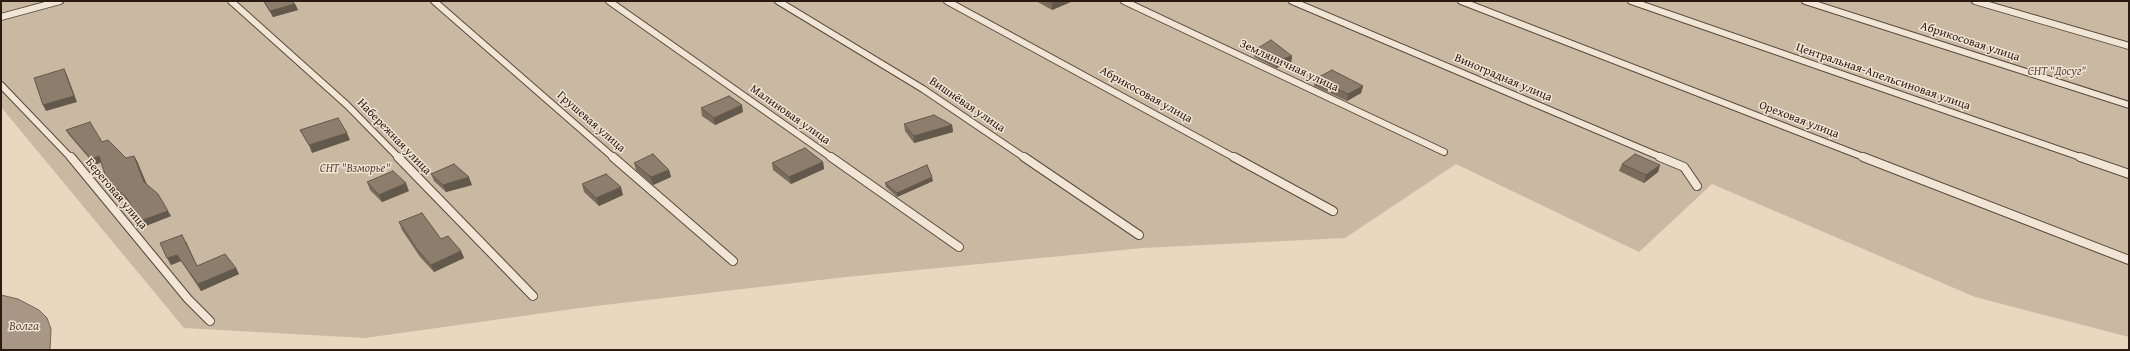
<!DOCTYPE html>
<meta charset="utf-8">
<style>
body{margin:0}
#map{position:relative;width:2130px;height:351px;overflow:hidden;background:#e9d8bf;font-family:"Gentium Book Plus",serif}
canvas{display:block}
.frame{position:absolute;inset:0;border:2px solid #2a1a12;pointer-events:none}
</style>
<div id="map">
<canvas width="2130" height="351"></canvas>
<div class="frame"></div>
</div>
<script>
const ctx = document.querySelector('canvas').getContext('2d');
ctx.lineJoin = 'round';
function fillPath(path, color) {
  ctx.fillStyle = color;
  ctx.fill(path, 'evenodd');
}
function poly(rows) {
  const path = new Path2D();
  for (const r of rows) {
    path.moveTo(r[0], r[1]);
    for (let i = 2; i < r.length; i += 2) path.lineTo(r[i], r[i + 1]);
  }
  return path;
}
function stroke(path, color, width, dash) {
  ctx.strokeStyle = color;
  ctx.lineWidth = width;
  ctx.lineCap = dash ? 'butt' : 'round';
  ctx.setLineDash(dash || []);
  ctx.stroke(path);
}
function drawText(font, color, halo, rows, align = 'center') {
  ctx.font = font + ' "Gentium Book Plus",serif';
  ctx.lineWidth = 3;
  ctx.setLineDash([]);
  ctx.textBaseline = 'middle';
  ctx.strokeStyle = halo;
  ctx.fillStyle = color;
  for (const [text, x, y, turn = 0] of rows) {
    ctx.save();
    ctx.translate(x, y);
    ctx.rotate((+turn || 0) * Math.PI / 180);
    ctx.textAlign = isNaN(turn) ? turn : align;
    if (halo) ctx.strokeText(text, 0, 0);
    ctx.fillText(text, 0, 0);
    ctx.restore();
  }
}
fillPath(poly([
 [1,1,1625,1,2129,177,2129,337,1975,297,1712,184,1639,252,1456,164,1345,238,1143,248,846,277,587,307,365,338,184,328,1,107],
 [1634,1,2129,1,2129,173]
]), '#c9b8a2');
const water = poly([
 [1,295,18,299,39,310,47,318,51,329,50,350,1,350,1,295]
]);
fillPath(water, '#a89784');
stroke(water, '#766556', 1);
const laneFar1 = poly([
 [231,1,347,105,399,158],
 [434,1,614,158],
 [609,1,832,158],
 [778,1,923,89,1025,158],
 [947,1,1235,158],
 [1124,1,1444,152],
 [1292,1,1663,158],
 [1461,1,1866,158],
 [1631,1,2083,158],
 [1805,1,2129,105],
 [1975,1,2129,46],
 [1,17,60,1],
 [1,85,71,158]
]);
const lane = poly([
 [71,157,188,299,210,321],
 [398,157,533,296],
 [613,157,733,261],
 [831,157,959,247],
 [1024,157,1139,235],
 [1234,157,1333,211],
 [1660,157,1684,167,1697,186],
 [1863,157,2129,260],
 [2080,157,2129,174]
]);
stroke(laneFar1, '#5a4a3d', 8);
stroke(lane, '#5a4a3d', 10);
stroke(laneFar1, '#f1e6d5', 6);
stroke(lane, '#f1e6d5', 8);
fillPath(poly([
 [263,1,292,1,295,4,298,10,273,17],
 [1036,1,1073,1,1052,10],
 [1255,50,1292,56,1291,63,1276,68,1254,57],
 [1315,79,1363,86,1361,93,1347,101,1314,86],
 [701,108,743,112,715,125,702,116],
 [904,124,952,125,953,132,914,143,905,131],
 [66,130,102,142,126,158,134,156,137,161,146,183,171,216,143,227,130,203,110,185,107,180,101,162,95,165,69,135],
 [823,162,824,169,791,184,773,170,772,163],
 [634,163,669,170,671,177,653,185,636,170],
 [1622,164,1660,165,1658,172,1644,183,1619,171],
 [431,174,472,185,446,192,434,181],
 [933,181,897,197,886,187,885,183],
 [367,182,409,191,382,202,370,190],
 [582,184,623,195,599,206,584,192],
 [399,222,441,239,461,251,464,258,434,272,420,257,402,230],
 [186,241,197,266,236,268,239,274,201,291,181,261,171,265]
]), '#796c5d');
fillPath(poly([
 [1057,1,1073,1,1052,10,1052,3],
 [295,4,298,10,273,17,270,11],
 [1292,56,1291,63,1276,68,1277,61],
 [64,69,67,75,77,102,46,111,43,105],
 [1363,86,1361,93,1347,101,1348,94],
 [742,105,743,112,715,125,714,118],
 [952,125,953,132,914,143,914,136],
 [347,133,350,140,312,153,309,145],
 [99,156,102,162,95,165,91,159],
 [134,156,137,161,148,187,144,182],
 [823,162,824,169,791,184,789,177],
 [1660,165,1658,172,1644,183,1646,175],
 [669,170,671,177,653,185,651,177],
 [469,177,472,185,446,192,443,185],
 [932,177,933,181,897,197,897,193],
 [406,183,409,191,382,202,379,195],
 [621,187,623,195,599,206,596,198],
 [168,211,171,216,143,227,140,221],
 [461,251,464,258,434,272,431,265],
 [177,255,181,261,171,265,167,258],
 [236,268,239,274,201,291,198,284]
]), '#63584c');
const building = poly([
 [264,1,292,1,295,4,270,11,264,1],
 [1048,1,1057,1,1052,3,1048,1],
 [1271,40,1292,56,1277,61,1255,50,1271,40],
 [64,69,74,96,43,105,34,78,64,69],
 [1332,70,1363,86,1348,94,1315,79,1332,70],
 [729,96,742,105,714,118,701,108,729,96],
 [934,115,952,125,914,136,904,124,934,115],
 [338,118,347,133,309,145,300,130,338,118],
 [90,122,102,142,108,140,126,158,134,156,144,182,158,194,168,211,140,221,127,198,107,180,99,156,91,159,66,130,90,122],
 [805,148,823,162,789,177,772,163,805,148],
 [653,154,669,170,651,177,634,163,653,154],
 [1635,154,1660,165,1646,175,1622,164,1635,154],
 [454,164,469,177,443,185,431,174,454,164],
 [927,165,932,177,897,193,885,183,927,165],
 [393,171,406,183,379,195,367,182,393,171],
 [606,174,621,187,596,198,582,184,606,174],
 [422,213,441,239,448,236,461,251,431,265,417,249,399,222,422,213],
 [182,235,197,266,225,254,236,268,198,284,177,255,167,258,160,243,182,235]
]);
fillPath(building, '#8d7d6c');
stroke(building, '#63584c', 1);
drawText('12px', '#2a1a12', '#f1e6d5', [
 ["Абрикосовая улица",1970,42,18],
 ["Земляничная улица",1289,66,25],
 ["Центральная-Апельсиновая улица",1883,77,19],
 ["Виноградная улица",1503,78,23],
 ["Абрикосовая улица",1146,95,29],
 ["Вишнёвая улица",967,105,34],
 ["Малиновая улица",790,115,35],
 ["Ореховая улица",1799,120,21],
 ["Грушевая улица",591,122,41],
 ["Набережная улица",394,137,46],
 ["Береговая улица",116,194,50]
]);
drawText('italic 12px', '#5a493d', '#f1e6d5', [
 ["СНТ \"Досуг\"",2057,72],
 ["СНТ \"Взморье\"",355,169]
]);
drawText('italic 13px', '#5c4c40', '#f1e6d5', [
 ["Волга",24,327]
]);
</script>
